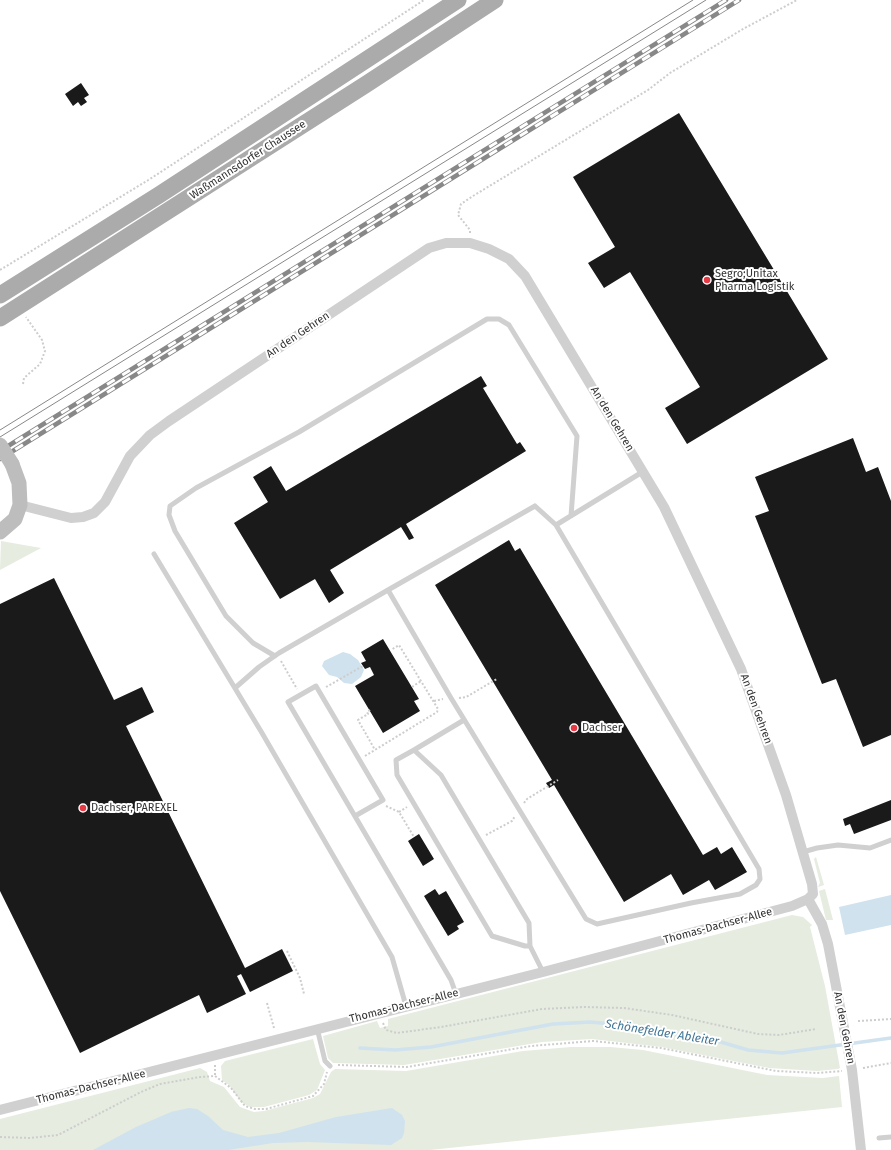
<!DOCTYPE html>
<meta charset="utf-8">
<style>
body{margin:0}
canvas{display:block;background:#fff}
</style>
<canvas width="891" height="1150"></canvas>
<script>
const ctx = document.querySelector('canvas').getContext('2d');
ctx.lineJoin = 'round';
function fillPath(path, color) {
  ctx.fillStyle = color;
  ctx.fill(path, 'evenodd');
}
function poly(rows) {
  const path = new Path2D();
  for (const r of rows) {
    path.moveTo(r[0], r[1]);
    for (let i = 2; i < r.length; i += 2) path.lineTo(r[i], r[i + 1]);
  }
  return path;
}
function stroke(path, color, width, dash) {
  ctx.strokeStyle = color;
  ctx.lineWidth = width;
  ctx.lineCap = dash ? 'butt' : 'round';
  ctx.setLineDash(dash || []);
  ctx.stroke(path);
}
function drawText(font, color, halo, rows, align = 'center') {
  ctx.font = font + ' "Fira Sans",sans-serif';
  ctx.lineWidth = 4;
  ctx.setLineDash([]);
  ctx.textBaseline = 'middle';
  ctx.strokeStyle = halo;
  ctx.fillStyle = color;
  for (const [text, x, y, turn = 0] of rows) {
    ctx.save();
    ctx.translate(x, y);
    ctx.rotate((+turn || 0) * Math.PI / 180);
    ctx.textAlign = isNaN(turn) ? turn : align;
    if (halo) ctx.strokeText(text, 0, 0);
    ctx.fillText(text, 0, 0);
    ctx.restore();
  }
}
fillPath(poly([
 [1,541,41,548,0,570],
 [816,857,824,885,818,887,820,883,814,859],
 [825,889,833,920,826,920,819,891],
 [792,915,803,917,812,925,810,927,825,986,840,1068,838,1069,817,1071,769,1068,662,1047,592,1039,542,1042,404,1065,333,1063,328,1058,323,1036,377,1021,380,1028,388,1026,388,1019],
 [313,1039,320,1064,325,1070,317,1090,309,1095,264,1107,250,1107,241,1102,229,1085,222,1080,221,1066,225,1061],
 [571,1047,610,1047,643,1050,767,1075,823,1078,839,1076,842,1107,430,1150,0,1150,0,1119,200,1068,207,1072,210,1081,224,1087,240,1107,254,1112,264,1111,313,1098,320,1094,331,1072,335,1069,406,1071,523,1051]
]), '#e6ecdf');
fillPath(poly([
 [343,652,350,654,358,660,364,670,361,677,352,684,344,683,337,677,329,675,322,666,324,661],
 [891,895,891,925,845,935,839,907],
 [189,1108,197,1109,208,1116,223,1130,248,1137,279,1133,336,1117,392,1108,402,1115,405,1121,404,1133,402,1138,391,1145,308,1142,273,1143,228,1150,93,1150,136,1127,171,1112]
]), '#cfe2ee');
stroke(poly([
 [360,1048,395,1050,431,1047,553,1024,590,1022,624,1025,714,1040,748,1050,782,1053,891,1038]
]), '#cfe2ee', 3.5);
fillPath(poly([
 [81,83,89,95,84,98,87,102,81,106,78,102,73,106,65,94],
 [679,113,828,359,687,444,665,408,700,387,630,272,604,288,588,263,615,247,573,177],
 [481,376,487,386,483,388,517,444,520,442,526,451,406,524,414,538,409,540,401,527,330,570,344,593,329,603,315,579,280,599,234,523,268,502,253,477,271,466,286,491],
 [853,438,866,472,878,467,891,501,891,735,863,747,836,679,822,684,755,516,769,511,755,477],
 [509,540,515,551,520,548,703,855,717,847,721,854,732,847,747,872,715,890,709,880,683,895,671,874,624,902,554,785,549,788,546,783,552,780,435,585],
 [54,578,114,700,142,687,154,712,126,726,245,968,282,949,293,971,250,992,241,974,237,976,246,994,207,1013,199,995,80,1053,0,891,0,604],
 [383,639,419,699,414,701,420,711,383,733,355,686,374,675,370,667,365,669,361,663,366,661,361,652],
 [891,800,891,820,854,834,850,824,845,826,843,819],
 [419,834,434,859,423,866,408,841],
 [435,889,439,895,446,891,464,922,457,926,459,929,448,936,424,896]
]), '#1a1a1a');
stroke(poly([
 [470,233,470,230,458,215,461,204,473,196,648,90,670,73,743,29,797,0],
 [0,270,150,179,424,0],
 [23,384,24,378,40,364,45,351,42,340,26,317],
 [281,661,297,689],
 [326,687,363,666],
 [412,687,421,681],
 [459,698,466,697,497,679],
 [434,701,443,699],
 [370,710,367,712,368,714,358,720,375,750],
 [365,756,437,712,438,709,399,645,391,650],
 [524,803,527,799,558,780],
 [386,806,399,812,414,837],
 [399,812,407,807],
 [486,835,512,821,515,816],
 [287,951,300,978,304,994],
 [267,1003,274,1028],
 [858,1021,891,1019],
 [383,1023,386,1030,397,1033,441,1027,542,1009,584,1007,624,1008,672,1015,758,1034,779,1035,816,1029],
 [215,1065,215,1076],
 [338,1065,407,1067,531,1046,593,1041,661,1048,776,1071,817,1073,842,1071],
 [863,1068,891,1063],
 [0,1137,30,1138,58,1135,141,1092,160,1084,200,1077,215,1076,231,1088,245,1106,255,1109,266,1109,313,1096,324,1084,327,1072]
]), '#cdcdcd', 2, [2, 2]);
stroke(poly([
 [535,506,556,525,759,869,760,879,756,885,740,894,691,903,597,924,586,919,451,698,388,590,535,506],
 [556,525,644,471],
 [154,554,262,733,392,957,406,1006],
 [275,656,253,643,226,616,175,531,169,515,170,506,196,488,299,432,487,319,499,319,509,325,577,436,571,516],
 [235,688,259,667,279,653,388,590],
 [414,750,441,775,529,923,530,946,525,946,492,936,397,775,396,760,414,750],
 [414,750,464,720],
 [355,816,383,800,316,686,288,702,451,980,456,994],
 [803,852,817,848,838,845,870,848,891,840],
 [530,946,543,972],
 [317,1028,325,1061,330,1066],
 [879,1138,891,1137]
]), '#d0d0d0', 5);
stroke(poly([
 [808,899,822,924,828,944,852,1070,861,1150],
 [0,1110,543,972,792,906,808,899,813,894,812,884,786,795,741,669,664,507,525,276,509,259,489,249,470,243,446,243,429,248,169,421,150,435,130,456,105,502,94,513,83,517,71,518,20,505]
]), '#d0d0d0', 10);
stroke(poly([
 [0,532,15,519,20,505,19,483,12,464]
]), '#bdbdbd', 15);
stroke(poly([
 [0,295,159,195,458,0],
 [0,318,365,85,495,0]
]), '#ababab', 17);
stroke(poly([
 [0,430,693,0],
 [0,437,706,0]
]), '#888', 1);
const rail = poly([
 [0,451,726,0],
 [0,459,739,0]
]);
stroke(rail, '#888', 4.5);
stroke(rail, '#fff', 3, [9]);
stroke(poly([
 [0,445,12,464]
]), '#bdbdbd', 15);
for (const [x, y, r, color] of [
 [707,280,4,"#e63946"],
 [574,728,4,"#e63946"],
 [83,808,4,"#e63946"]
]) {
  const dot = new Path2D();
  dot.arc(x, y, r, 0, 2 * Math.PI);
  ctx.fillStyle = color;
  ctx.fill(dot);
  stroke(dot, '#fff', 1.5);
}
drawText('11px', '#333', '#fff', [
 ["Waßmannsdorfer Chaussee",248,160,-33],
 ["An den Gehren",298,335,-34],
 ["An den Gehren",612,419,59],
 ["An den Gehren",756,709,70],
 ["Thomas-Dachser-Allee",718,926,-15],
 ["Thomas-Dachser-Allee",404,1006,-14],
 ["An den Gehren",844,1028,79],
 ["Thomas-Dachser-Allee",91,1087,-14]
]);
drawText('11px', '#333', '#fff', [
 ["Segro;Unitax",715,274],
 ["Pharma Logistik",715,287],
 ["Dachser",582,728],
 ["Dachser, PAREXEL",91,808]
], 'left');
drawText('italic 12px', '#3f7597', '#fff', [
 ["Schönefelder Ableiter",662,1033,9]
]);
</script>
